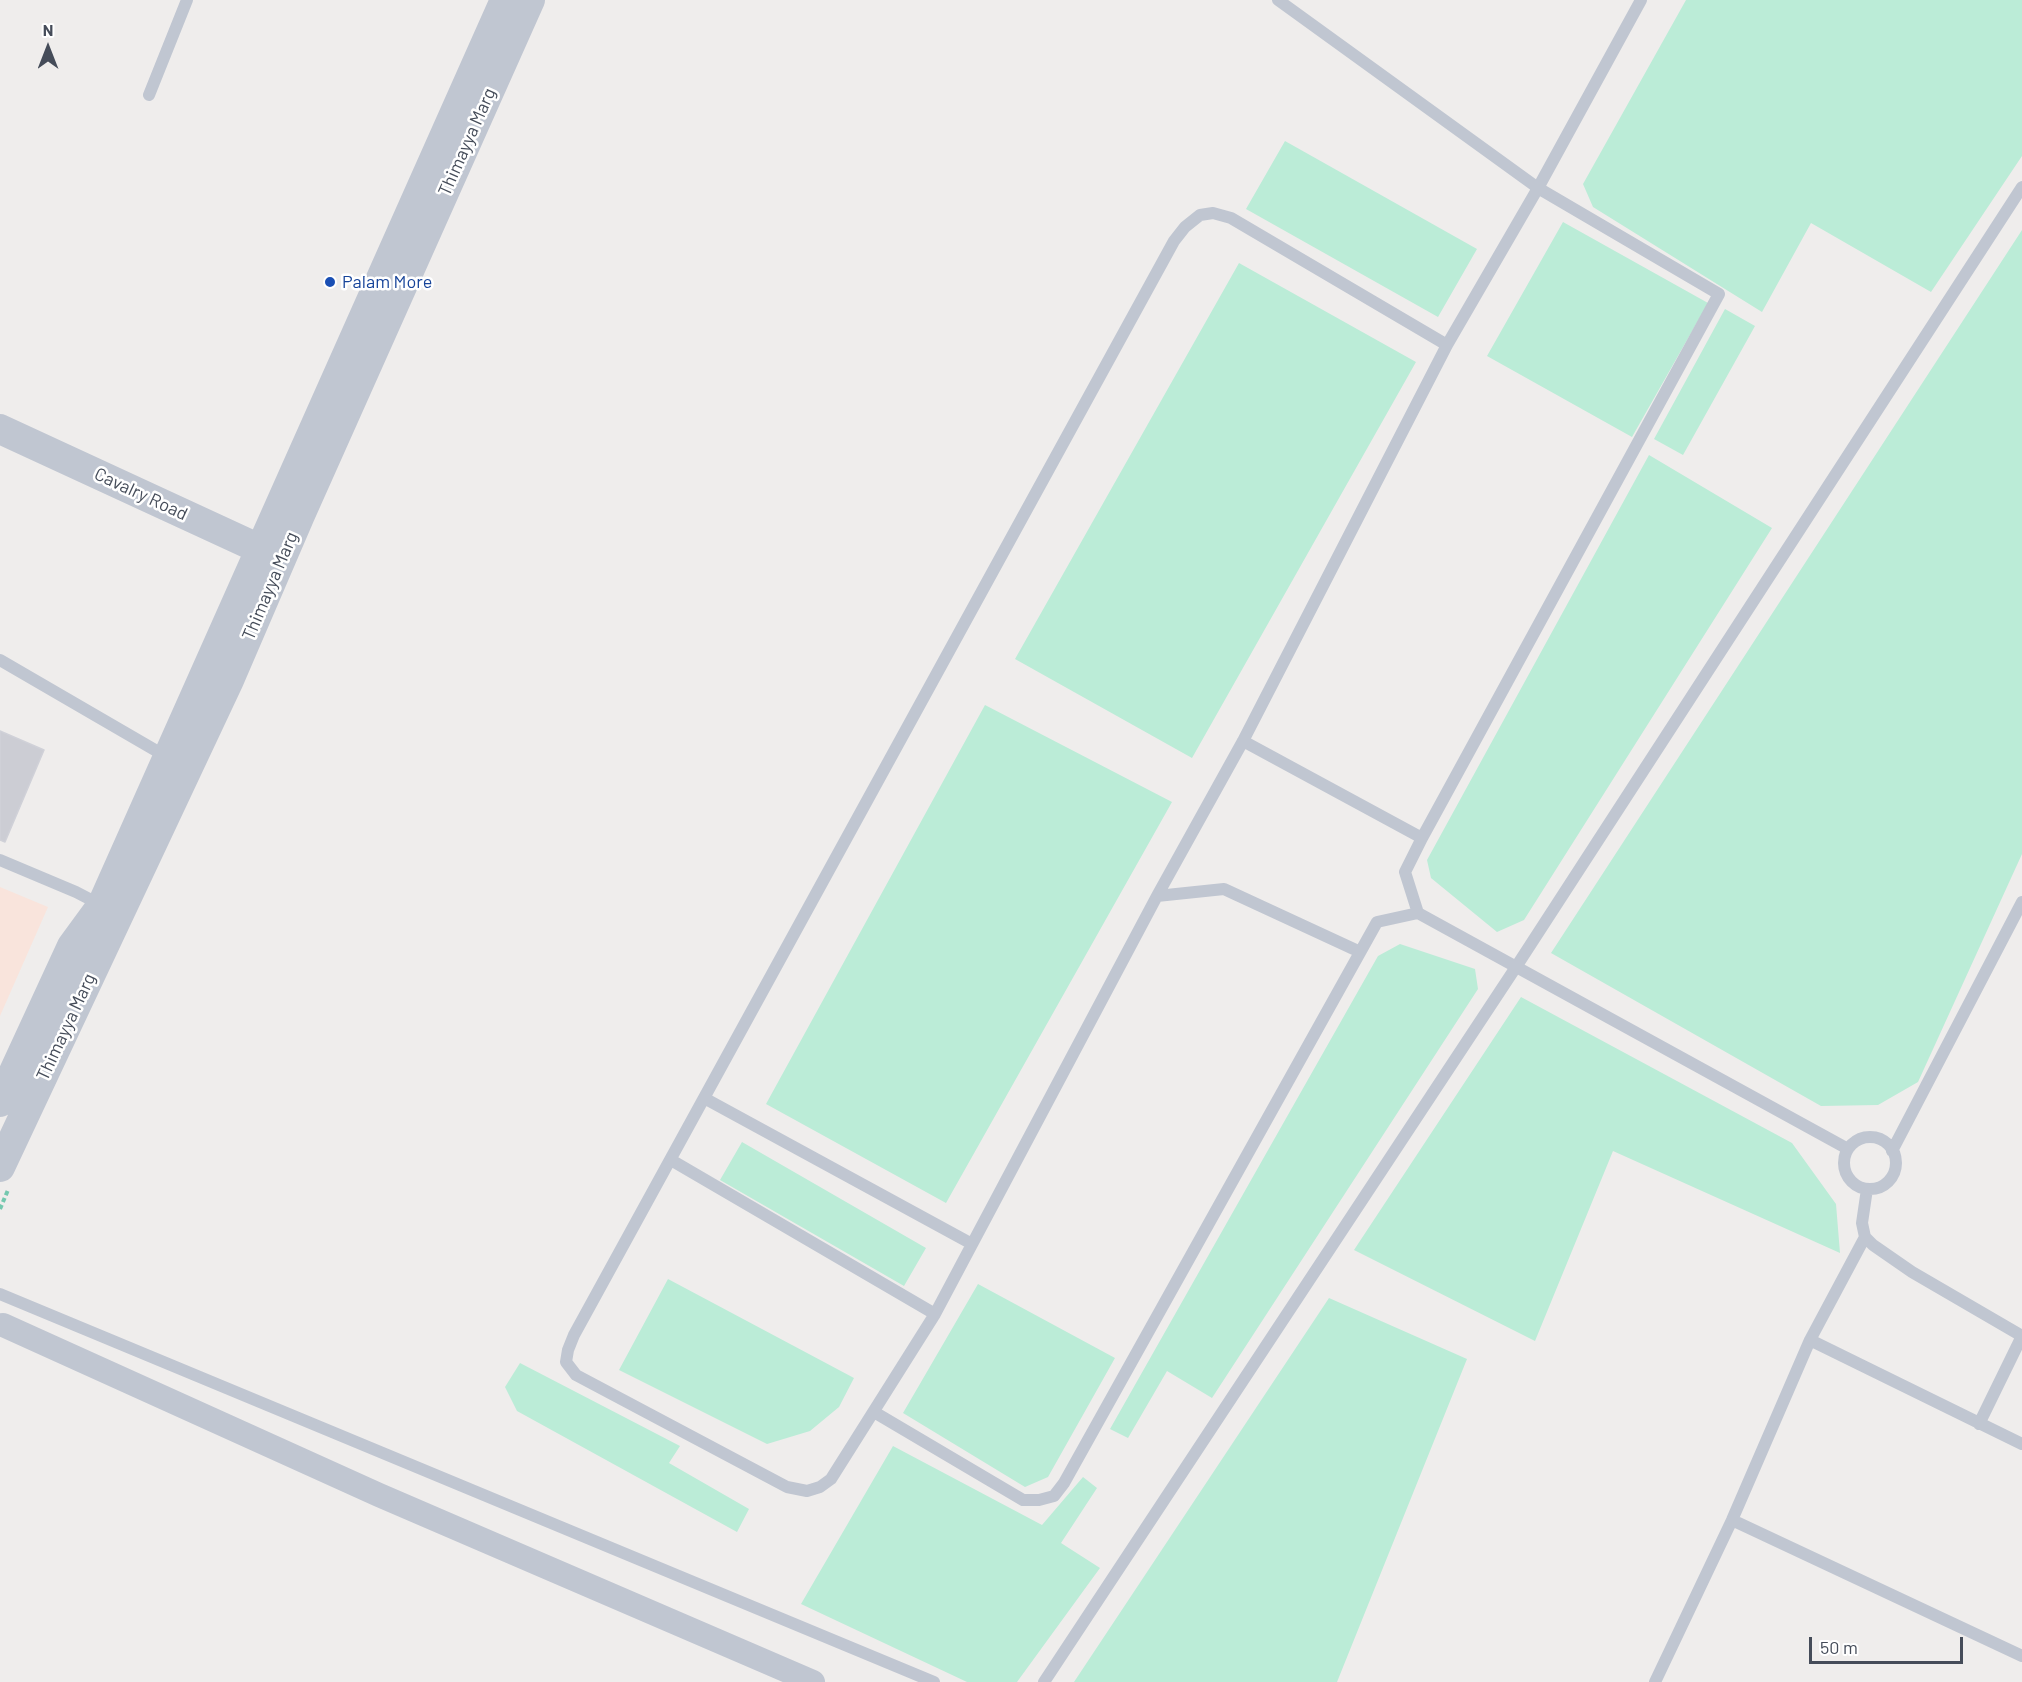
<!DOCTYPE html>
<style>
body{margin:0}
#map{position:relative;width:2022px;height:1682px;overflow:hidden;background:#efedec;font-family:Barlow,sans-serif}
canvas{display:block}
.north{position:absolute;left:18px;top:18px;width:60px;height:60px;-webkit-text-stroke:4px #fff;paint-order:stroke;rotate:0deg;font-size:16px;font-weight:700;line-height:24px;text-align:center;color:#454c59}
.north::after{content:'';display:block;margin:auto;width:21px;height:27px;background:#454c59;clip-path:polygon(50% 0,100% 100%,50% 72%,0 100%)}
.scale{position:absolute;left:1809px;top:1637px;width:154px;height:27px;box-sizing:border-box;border:3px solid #454c59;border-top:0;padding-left:8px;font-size:18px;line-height:21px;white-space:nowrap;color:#454c59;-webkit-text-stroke:4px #fff;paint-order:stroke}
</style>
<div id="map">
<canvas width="2022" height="1682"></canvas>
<div class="north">N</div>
<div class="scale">50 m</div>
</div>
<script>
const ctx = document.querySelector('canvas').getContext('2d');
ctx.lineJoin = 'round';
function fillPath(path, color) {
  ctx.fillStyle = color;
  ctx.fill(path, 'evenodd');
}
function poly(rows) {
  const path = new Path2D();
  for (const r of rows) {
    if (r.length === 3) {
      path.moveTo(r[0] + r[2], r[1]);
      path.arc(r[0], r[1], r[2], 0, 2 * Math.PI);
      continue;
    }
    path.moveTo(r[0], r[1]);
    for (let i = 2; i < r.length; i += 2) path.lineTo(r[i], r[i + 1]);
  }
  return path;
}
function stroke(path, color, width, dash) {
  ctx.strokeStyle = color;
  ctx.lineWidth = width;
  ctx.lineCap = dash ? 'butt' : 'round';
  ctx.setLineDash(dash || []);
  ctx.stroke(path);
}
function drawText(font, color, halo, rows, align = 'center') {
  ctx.font = font + ' Barlow,sans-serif';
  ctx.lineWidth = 5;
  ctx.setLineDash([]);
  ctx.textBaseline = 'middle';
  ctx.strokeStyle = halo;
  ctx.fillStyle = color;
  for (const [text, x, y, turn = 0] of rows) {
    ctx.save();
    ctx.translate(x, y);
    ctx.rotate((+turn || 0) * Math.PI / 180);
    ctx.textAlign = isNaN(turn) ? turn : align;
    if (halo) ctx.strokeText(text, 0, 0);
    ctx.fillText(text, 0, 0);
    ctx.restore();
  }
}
fillPath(poly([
 [0,887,48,907,0,1016]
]), '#f9e4dc');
fillPath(poly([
 [1686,0,2022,0,2022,156,1931,292,1811,223,1762,312,1593,207,1583,184],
 [1285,141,1477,249,1438,317,1246,209],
 [1563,222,1708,303,1632,437,1487,356],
 [2022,230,2022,854,1918,1082,1878,1105,1821,1106,1551,953],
 [1239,263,1416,362,1192,758,1015,659],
 [1725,309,1755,326,1683,455,1654,439],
 [1649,455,1772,528,1524,920,1497,932,1431,878,1427,860],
 [985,705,1172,802,946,1203,766,1104],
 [1400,944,1475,969,1478,989,1212,1398,1167,1371,1128,1438,1110,1429,1378,956],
 [1521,997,1792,1143,1836,1204,1840,1253,1613,1151,1535,1341,1354,1250],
 [742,1142,926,1248,904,1286,720,1180],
 [668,1279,854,1378,839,1407,810,1431,767,1444,619,1370],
 [978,1284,1115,1358,1048,1477,1025,1487,903,1413],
 [1329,1298,1467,1359,1337,1682,1074,1682],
 [520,1363,680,1446,669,1463,749,1509,737,1532,517,1411,505,1387],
 [893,1446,1042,1525,1083,1477,1097,1488,1061,1543,1100,1568,1017,1682,967,1682,801,1604]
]), '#bbecd7');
const building = poly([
 [0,731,44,750,5,842,0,840,0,731]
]);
fillPath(building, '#cccdd4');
stroke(building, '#d0d1d8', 1.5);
stroke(poly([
 [0,1209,8,1190]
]), '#75c8af', 4, [4.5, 3]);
stroke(poly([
 [149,95,187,0],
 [1447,345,1231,218,1213,213,1200,215,1185,227,1174,241,574,1335,568,1350,566,1362,576,1375,787,1487,807,1491,820,1487,831,1479,935,1314,1157,896,1243,741,1447,345,1538,188,1641,0],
 [0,660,167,757],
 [1243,741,1422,838],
 [0,860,76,892,101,905],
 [1157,896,1224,889,1358,951],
 [1418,913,1848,1149],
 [704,1098,972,1244],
 [1870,1163,26],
 [1892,1151,2022,902],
 [671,1160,935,1314],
 [1867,1189,1862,1223,1865,1237,1873,1245,1912,1272,2022,1336],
 [0,1294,934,1682],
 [1810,1340,2022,1444],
 [874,1412,1023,1500,1039,1500,1054,1496,1064,1483,1377,922,1418,913,1405,872,1422,838,1719,294,1538,188,1278,0],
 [1979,1424,2022,1336],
 [1732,1520,2022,1656],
 [1044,1682,1516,967,2022,187],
 [1655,1682,1732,1520,1810,1340,1865,1237]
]), '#c0c6d1', 12);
stroke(poly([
 [3,1325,379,1495,813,1682]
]), '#c0c6d1', 24);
stroke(poly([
 [0,429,262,550],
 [0,1102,72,946,102,905,505,0],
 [0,1167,229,680,300,515,530,0]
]), '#c0c6d1', 30);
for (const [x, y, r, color] of [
 [330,282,6,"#1a4fb4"]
]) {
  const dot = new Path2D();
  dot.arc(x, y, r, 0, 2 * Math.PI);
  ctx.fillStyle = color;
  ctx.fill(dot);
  stroke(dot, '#fff', 2);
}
drawText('18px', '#454c59', '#fff', [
 ["Thimayya Marg",467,142,-66],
 ["Cavalry Road",141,494,25],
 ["Thimayya Marg",270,586,-67],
 ["Thimayya Marg",66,1027,-65]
]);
drawText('18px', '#164399', '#fff', [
 ["Palam More",342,282]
], 'left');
</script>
